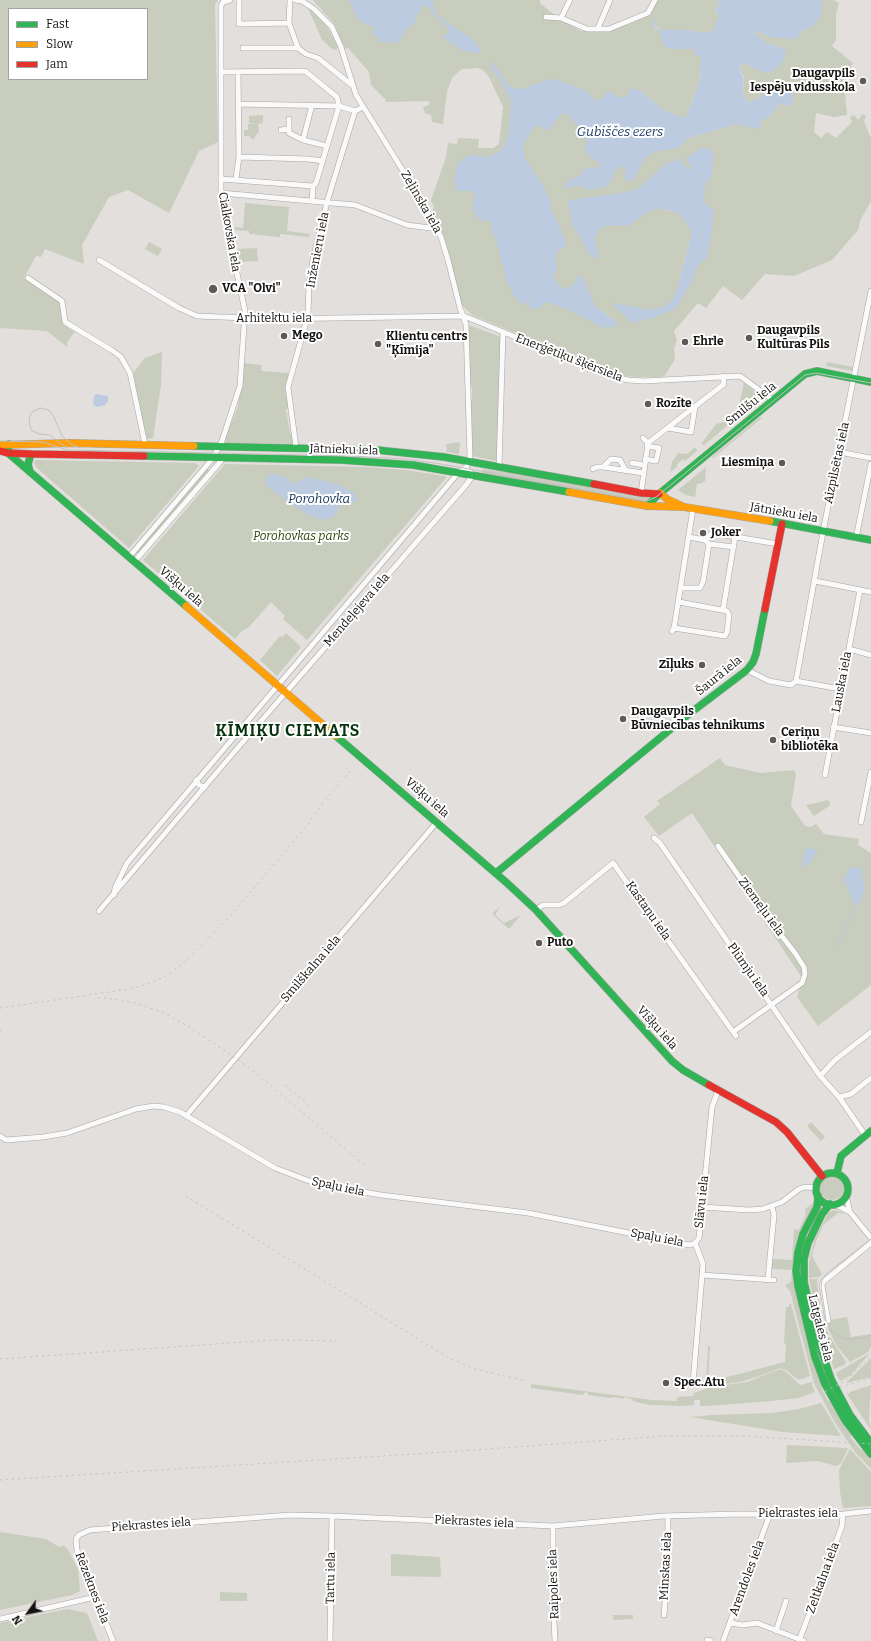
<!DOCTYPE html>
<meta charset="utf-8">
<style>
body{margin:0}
#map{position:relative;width:871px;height:1641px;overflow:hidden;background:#e2dfdc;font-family:Bitter,serif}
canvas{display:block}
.legend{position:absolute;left:8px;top:8px;width:140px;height:72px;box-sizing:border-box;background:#fff;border:1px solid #a1a1a0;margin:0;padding:5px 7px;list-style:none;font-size:12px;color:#151311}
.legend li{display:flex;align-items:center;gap:8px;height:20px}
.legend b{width:20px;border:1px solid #a1a1a0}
.north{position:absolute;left:8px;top:1593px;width:40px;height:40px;-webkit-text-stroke:3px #fff;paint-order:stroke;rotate:237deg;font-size:11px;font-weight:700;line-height:16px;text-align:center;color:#151311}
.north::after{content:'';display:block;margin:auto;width:14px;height:18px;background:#151311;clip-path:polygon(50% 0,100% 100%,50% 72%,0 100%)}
</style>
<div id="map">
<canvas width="871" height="1641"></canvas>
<ul class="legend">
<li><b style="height:5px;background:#30b455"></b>Fast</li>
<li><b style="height:5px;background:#ff9f0a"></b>Slow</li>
<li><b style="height:5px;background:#e5322d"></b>Jam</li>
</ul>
<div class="north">N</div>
</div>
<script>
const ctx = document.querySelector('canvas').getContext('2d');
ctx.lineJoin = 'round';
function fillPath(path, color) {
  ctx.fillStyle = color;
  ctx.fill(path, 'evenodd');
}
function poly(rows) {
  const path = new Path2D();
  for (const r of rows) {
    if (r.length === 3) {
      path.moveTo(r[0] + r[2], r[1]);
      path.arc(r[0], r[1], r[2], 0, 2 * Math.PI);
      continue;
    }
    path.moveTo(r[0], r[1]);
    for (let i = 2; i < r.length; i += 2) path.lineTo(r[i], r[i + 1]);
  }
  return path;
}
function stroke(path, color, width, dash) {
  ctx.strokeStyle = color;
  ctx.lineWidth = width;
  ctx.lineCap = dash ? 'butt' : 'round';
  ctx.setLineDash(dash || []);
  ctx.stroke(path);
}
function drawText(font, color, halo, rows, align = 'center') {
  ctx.font = font + ' Bitter,serif';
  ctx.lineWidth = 4;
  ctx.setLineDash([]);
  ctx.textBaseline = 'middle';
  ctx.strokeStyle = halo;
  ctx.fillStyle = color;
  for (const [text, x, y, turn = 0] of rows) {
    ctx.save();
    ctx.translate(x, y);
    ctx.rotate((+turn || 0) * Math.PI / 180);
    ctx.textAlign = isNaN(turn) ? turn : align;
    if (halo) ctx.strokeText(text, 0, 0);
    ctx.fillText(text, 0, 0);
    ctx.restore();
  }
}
fillPath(poly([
 [0,0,218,0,215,5,218,142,199,151,169,213,128,190,109,197,82,245,84,264,45,249,41,257,36,256,24,278,59,302,63,324,75,332,67,342,67,347,47,331,0,328],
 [9,9,147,9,147,79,9,79],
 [313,0,540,0,540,3,562,21,581,31,610,30,633,23,648,15,658,0,718,0,719,6,715,11,720,16,713,31,705,33,686,30,660,30,653,23,655,28,658,29,676,49,696,49,702,56,700,63,701,70,700,81,686,117,681,117,664,110,639,90,656,143,679,148,688,138,737,124,760,123,774,112,778,105,781,104,789,106,792,103,794,97,783,91,779,91,771,84,767,85,765,93,762,96,750,102,746,101,742,91,744,83,744,77,740,70,741,65,744,62,751,67,780,47,766,43,760,39,755,34,755,31,760,32,769,37,797,38,803,30,807,29,822,3,822,0,834,0,839,3,836,13,836,40,832,46,853,63,848,74,843,81,837,85,845,94,847,115,834,117,816,113,814,132,821,138,827,132,836,138,852,122,850,117,854,115,858,120,862,114,866,116,864,122,871,138,871,201,860,221,858,230,832,260,794,276,765,274,742,300,723,286,706,308,698,303,674,331,677,341,674,348,675,356,674,361,665,375,662,377,638,377,625,376,600,368,472,315,463,306,461,307,442,233,432,214,434,207,431,200,446,157,448,143,457,144,458,138,479,139,478,148,493,148,499,144,503,107,489,77,483,70,477,68,462,69,452,78,447,91,443,124,432,122,431,115,425,113,423,107,429,105,429,101,386,102,385,99,371,85,369,72,348,48,345,49,334,24],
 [707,158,698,205,685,293,680,278,691,237,691,230,677,208,673,212,663,209,653,209],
 [562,288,577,296,585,288,595,306,612,318],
 [308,8,323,21,328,28,338,47,336,50,332,49,322,40],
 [263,115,263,123,258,124,259,131,253,140,249,136,244,136,244,130,248,130,248,124,256,124,249,123,249,116],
 [245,203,289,207,287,231,310,234,309,237,280,234,280,237,249,234,249,231,235,230,235,227,243,228],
 [149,242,162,249,158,256,145,249],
 [257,248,258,261,239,262,238,249],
 [469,325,501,337,500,390,498,394,499,410,497,461,471,456,470,406,472,399,472,388,470,382,468,327],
 [162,352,161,385,153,438,147,439,145,433,133,373,145,358],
 [827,362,853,367,852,371,826,366],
 [243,363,262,365,261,371,288,373,290,375,289,409,286,409,290,433,293,433,294,441,292,444,226,443,225,438,238,407],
 [744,383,759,395,760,399,741,415,738,410],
 [760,417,762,418,713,458,712,457],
 [728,421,729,423,728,425,704,445,702,445,702,443,716,424],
 [460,442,459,454,447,452,446,444],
 [694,448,697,449,697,451,685,461,683,459,677,464,677,467,670,472,672,462,678,453,687,454],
 [36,460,195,463,199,466,129,548,37,468,34,463],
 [225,464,367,467,405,470,445,476,446,478,307,640,283,619,285,616,271,602,249,627,242,631,235,639,143,560],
 [706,467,705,481,702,483,697,484,695,497,686,495,678,490],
 [207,469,211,470,138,554,136,552],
 [483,469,504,472,504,471,649,496,648,502,643,503,583,490,583,492,482,473],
 [286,633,301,647,277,676,260,660,280,636,282,637],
 [720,758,725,765,760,773,794,770,796,774,791,806,805,826,810,827,816,824,824,834,859,839,858,845,871,853,871,985,818,1026,797,997,802,978,692,813,659,836,644,817,660,804,657,801],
 [828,800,830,803,829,806,814,816,806,805],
 [500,906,495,915,504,923,521,915,509,929,492,914],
 [811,1122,825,1137,821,1141,807,1126],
 [832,1188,12],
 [813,1203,814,1204,813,1208,800,1232,795,1248,793,1266,795,1287,810,1350,816,1371,823,1388,822,1389,828,1401,829,1400,852,1436,850,1437,861,1450,863,1449,871,1459,871,1469,855,1452,834,1421,814,1383,790,1291,785,1285,791,1282,792,1270,771,1269,772,1259,792,1260,794,1229,799,1230,806,1214,805,1209],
 [834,1210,841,1212,846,1216,843,1214,838,1213,824,1224,816,1241,812,1256,822,1274,819,1277,809,1278,809,1262,815,1238,828,1213],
 [809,1279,818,1279,817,1281,821,1313,819,1313,820,1317,822,1317,823,1324,829,1334,824,1336,819,1326],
 [789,1304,791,1304,810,1376,798,1380,786,1370,780,1368,760,1376,740,1382,709,1386,703,1383,706,1383,708,1346,710,1346,708,1382,785,1362,786,1344,784,1343,786,1307,789,1307],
 [847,1317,851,1337,871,1334,871,1346,868,1352,850,1362,837,1346,828,1329,829,1320],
 [830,1337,846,1362,844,1365,834,1369,824,1338],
 [870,1353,851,1375,840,1381,836,1373],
 [871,1358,871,1377,847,1383,847,1382],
 [780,1369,785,1371,800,1385,812,1382,812,1385,815,1392,799,1398,771,1401,708,1406,700,1406,700,1400,694,1400,694,1405,683,1406,649,1405,633,1401,632,1399,624,1397,623,1399,615,1397,611,1398,588,1395,588,1393,585,1392,583,1395,531,1388,531,1384,652,1400,677,1401,677,1397,693,1396,694,1393,711,1387,747,1382],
 [871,1385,869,1420,871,1430,847,1394,850,1393,850,1392],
 [821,1403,841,1436,783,1432,690,1417,712,1415,772,1413,799,1409],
 [787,1445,847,1448,848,1449,841,1463,836,1466,818,1461,786,1463],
 [850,1449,871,1472,871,1506,843,1508,840,1492,839,1470],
 [0,1532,46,1539,59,1547,64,1546,67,1548,78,1569,80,1591,72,1595,0,1610],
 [391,1554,439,1557,440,1559,441,1577,391,1576],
 [220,1592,247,1593,247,1601,220,1601],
 [67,1609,87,1613,98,1641,0,1641,0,1623],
 [613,1615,633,1615,633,1619,614,1620]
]), '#c8cdbe');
fillPath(poly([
 [349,0,434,0,433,6,437,15,473,40,481,51,478,53,464,51,446,40,444,38,444,35,448,33,449,30,446,25,435,15,431,14,430,7,423,6,417,15,414,24,405,30,401,39,396,43,378,42,378,38,372,34,374,27,359,21],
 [718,0,822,0,821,14,818,20,812,27,803,30,797,38,793,39,769,37,760,32,754,32,755,34,766,43,780,47,785,51,786,53,780,67,772,71,765,73,751,67,744,62,741,65,740,70,744,80,742,91,746,101,750,102,762,96,765,93,767,85,771,84,779,91,785,90,792,93,794,96,792,103,789,106,781,104,778,105,774,112,760,123,761,128,758,129,737,124,688,138,679,148,656,151,644,158,641,167,632,180,629,181,624,180,626,170,624,167,619,167,613,174,611,181,605,187,585,190,581,185,570,187,565,190,564,189,569,180,581,175,582,171,587,168,601,167,596,160,589,157,584,148,587,143,582,130,566,113,561,114,549,130,544,130,541,126,538,125,533,129,523,145,525,158,545,189,551,204,550,209,553,212,566,243,565,246,557,251,555,258,558,267,553,278,562,288,567,288,571,287,579,276,583,277,595,306,619,324,611,327,603,328,577,314,554,304,545,302,540,308,534,309,530,308,529,305,530,299,526,304,524,305,520,303,514,296,507,281,496,241,491,227,492,225,489,220,481,221,472,210,475,195,471,191,457,191,454,180,456,168,461,160,470,155,489,157,503,149,509,133,511,101,500,78,495,74,489,62,493,63,508,85,514,89,522,89,550,79,562,81,588,92,595,101,603,98,608,90,616,96,622,98,628,96,631,88,639,90,664,110,681,117,686,117,700,81,701,70,699,66,702,56,694,55,695,49,676,49,667,48,663,44,658,29,653,26,652,23,654,20,656,21,655,26,660,30,686,30,705,33,713,31,719,16,715,10,719,6],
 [702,148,710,149,714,155,711,178,705,184,704,202,714,211,711,237,706,259,699,263,691,283,675,309,653,318,634,322,628,321,625,315,615,307,613,303,651,310,665,306,672,301,676,293,691,237,691,230,679,213,663,209,653,209,629,225,604,226,598,231,594,239,600,258,597,259,588,253,580,236,573,227,568,200,616,194,638,189,666,164,679,159,689,170,692,168,686,158],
 [96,394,108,396,108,401,105,405,97,407,95,406,93,404,94,396],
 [270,474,283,476,291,482,295,483,308,477,336,484,355,493,357,501,354,503,348,500,342,502,334,516,330,519,318,519,306,514,268,487,265,483,267,477],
 [806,848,818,850,809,864,804,868,802,863,805,853,803,851],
 [860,867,864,883,864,893,858,905,855,905,844,880,849,868]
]), '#bccbe0');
stroke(poly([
 [838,946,855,905]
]), '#bccbe0', 1);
const street = poly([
 [239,0,239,24,289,23,290,0],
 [546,17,561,18,587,29,609,29,648,13,655,0],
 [561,18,570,0],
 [289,23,298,48],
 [598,28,610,0],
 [243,48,298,48,306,54,318,58,353,86],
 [221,72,305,71,337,97,339,106,316,183,313,186,312,201],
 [239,104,339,106,355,111],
 [312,105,303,140,327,146],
 [289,119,289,133,303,140],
 [281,130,289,129],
 [239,157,308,159,323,161],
 [221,179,313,186],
 [236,179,239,157,238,72],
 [221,193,355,205,407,225,438,229],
 [99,260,179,308,197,316,270,319,464,316,611,376,628,380,644,381,740,376,773,400],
 [28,278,62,301,65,322,113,351,121,357,130,373,145,444],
 [668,428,691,432,695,407],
 [643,438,648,443],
 [296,447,288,387,308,315,309,284,314,255,327,202,355,111,363,107],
 [839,452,871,458],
 [645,459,656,461,659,448,647,446],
 [632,463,644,465],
 [499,467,503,332],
 [603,467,611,459,620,460,626,471],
 [593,469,597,467,603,467,643,473],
 [641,493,648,443,724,384,723,376],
 [856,538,871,464],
 [705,540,712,533,778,544],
 [709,544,734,547],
 [129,557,213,458,222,441,240,386,245,311,222,202,221,193,221,6,223,2,230,0],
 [134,562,221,461,219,457],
 [815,581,871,592],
 [681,588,700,588,703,582,709,544,705,540,689,537],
 [723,610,735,537],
 [674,628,725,636,727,632,729,615,727,611,679,602],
 [672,631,674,628,693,509],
 [849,649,871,655],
 [747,670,769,681,791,685,796,681,840,689],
 [796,681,824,527,871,291],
 [833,727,871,733],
 [825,775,860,590],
 [196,780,199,785,205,787],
 [861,822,871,772],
 [654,838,660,843,820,1076,839,1097,851,1094,871,1078],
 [718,846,767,917,795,953,804,967,805,974,802,983,733,1032],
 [114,895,115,888,127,863,459,472,466,468,470,457,466,324,460,308,448,260,441,237,423,203,356,95,341,47,332,27,314,9,302,1,295,0],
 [536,910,543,905,559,905,564,903,613,863,736,1036],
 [99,911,235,751,466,485,473,475,466,468],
 [820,1076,835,1060,871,1032],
 [839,1097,865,1135],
 [186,1116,437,822],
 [0,1136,6,1140,43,1137,67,1133,136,1109,154,1106,164,1107,180,1112,275,1168,317,1184,381,1195,528,1213,684,1244,690,1245,695,1243],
 [846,1196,850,1212,871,1238],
 [834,1204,850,1212],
 [702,1207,749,1210,763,1209,782,1202,799,1189,805,1187,816,1188],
 [702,1275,774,1280],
 [768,1279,774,1215,772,1207],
 [828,1321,822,1286,823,1282,871,1243],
 [693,1383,703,1264,695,1243,699,1238,712,1107,718,1091],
 [553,1526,553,1601,555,1641],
 [664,1615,667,1579,668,1516],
 [0,1619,95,1597],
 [730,1623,743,1625,757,1623,804,1641],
 [776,1631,786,1601],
 [707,1640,711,1641],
 [113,1641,77,1550,76,1539,79,1535,90,1530,290,1515,332,1516,553,1526,664,1516,738,1514,834,1515,871,1511],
 [330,1641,332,1516],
 [723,1641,770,1514],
 [799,1641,842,1526,843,1514]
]);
const fast = poly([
 [9,444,8,453,186,606],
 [194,446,377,450,444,457,594,484],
 [144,456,341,460,413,465,569,492],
 [30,472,28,464,31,454],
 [647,506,659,494,805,374,817,371,871,382],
 [770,521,871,540],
 [336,736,507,883,536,910,672,1061,683,1070,709,1085],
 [496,873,689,714,747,670,753,662,756,654,765,609],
 [837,1173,841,1156,871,1131],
 [832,1189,16],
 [818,1196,817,1207,803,1234,798,1252,796,1271,798,1286,815,1357,825,1384,845,1420,871,1454],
 [830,1204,822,1214,808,1243,804,1259,804,1282,817,1338,831,1379,850,1415,871,1443]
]);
const slow = poly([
 [0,445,69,443,194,446],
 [569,492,647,506,684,507,770,521],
 [660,493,667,499,684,507],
 [186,606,336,736]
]);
const jam = poly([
 [0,451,8,453,31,454,144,456],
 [594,484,641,493,659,494],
 [765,609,782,524],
 [709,1085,776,1122,787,1132,822,1176]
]);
stroke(street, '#a7a4a2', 6);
stroke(fast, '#a7a4a2', 8);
stroke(slow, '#a7a4a2', 8);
stroke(jam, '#a7a4a2', 8);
stroke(street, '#fbfafa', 5);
stroke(fast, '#30b455', 7);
stroke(slow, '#ff9f0a', 7);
stroke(jam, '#e5322d', 7);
stroke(poly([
 [0,441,43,442,67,450,353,456,404,459,441,464,647,501,656,497,805,375,816,373,871,383],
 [67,448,50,435,39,434,31,430,29,421,30,416,33,411,41,408,49,410,54,417,62,436,72,445,80,448],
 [871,1239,826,1274,822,1280,821,1287,826,1320,832,1332,840,1337,847,1339,863,1338,871,1335]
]), '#c2c1c0', 1);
stroke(poly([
 [98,998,106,998,135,1003,162,1012,188,1026,251,1069,367,1167],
 [0,1008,129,989,152,983,169,974,187,960,230,916,306,827,325,800,350,771],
 [0,1031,1,1031],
 [285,1085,311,1107],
 [186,1196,451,1359,475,1369,526,1381],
 [0,1359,273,1340,336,1341],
 [840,1387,871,1378],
 [820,1394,845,1381,871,1356],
 [0,1480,447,1452,665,1436,746,1436,871,1444]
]), '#c2c1c0', 1, [2, 4]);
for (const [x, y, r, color] of [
 [863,81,4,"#5d5a58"],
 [213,289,5,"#5d5a58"],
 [284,336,4,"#5d5a58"],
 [749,338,4,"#5d5a58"],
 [685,342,4,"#5d5a58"],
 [378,344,4,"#5d5a58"],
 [648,404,4,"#5d5a58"],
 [782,463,4,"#5d5a58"],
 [703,533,4,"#5d5a58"],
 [702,665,4,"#5d5a58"],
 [623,719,4,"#5d5a58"],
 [773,740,4,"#5d5a58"],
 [539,943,4,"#5d5a58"],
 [666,1383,4,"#5d5a58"]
]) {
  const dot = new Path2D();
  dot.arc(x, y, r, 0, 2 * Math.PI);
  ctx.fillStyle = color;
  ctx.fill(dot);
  stroke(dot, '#fff', 1.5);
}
drawText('bold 12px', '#151311', '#fff', [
 ["Daugavpils",855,74,"right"],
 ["Iespēju vidusskola",855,88,"right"],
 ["VCA \"Olvi\"",222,289],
 ["Daugavpils",757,331],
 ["Kultūras Pils",757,345],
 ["Mego",292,336],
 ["Klientu centrs",386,337],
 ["\"Ķīmija\"",386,351],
 ["Ehrle",693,342],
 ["Rozīte",656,404],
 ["Liesmiņa",774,463,"right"],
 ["Joker",711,533],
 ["Zīļuks",694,665,"right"],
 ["Daugavpils",631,712],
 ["Būvniecības tehnikums",631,726],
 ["Ceriņu",781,733],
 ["bibliotēka",781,747],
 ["Puto",547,943],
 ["Spec.Atu",674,1383]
], 'left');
drawText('12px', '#151311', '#fff', [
 ["Zeļinska iela",421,202,60],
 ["Cialkovska iela",229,232,80],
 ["Inženieru iela",318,250,-79],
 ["Arhitektu iela",274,319],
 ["Enerģētiķu šķērsiela",569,358,21],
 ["Smilšu iela",751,404,-39],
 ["Jātnieku iela",344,450,2],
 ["Aizpilsētas iela",837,463,-78],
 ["Jātnieku iela",784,513,10],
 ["Višķu iela",181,587,41],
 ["Mendeļejeva iela",357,610,-49],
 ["Šaurā iela",719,676,-39],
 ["Lauska iela",842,682,-79],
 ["Višķu iela",427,798,41],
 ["Ziemeļu iela",761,907,54],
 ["Kastaņu iela",648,911,55],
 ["Smilškalna iela",311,969,-49],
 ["Plūmju iela",748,970,55],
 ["Višķu iela",657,1028,48],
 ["Spaļu iela",338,1187,12],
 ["Slāvu iela",702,1202,-84],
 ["Spaļu iela",657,1238,11],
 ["Latgales iela",820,1328,76],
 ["Piekrastes iela",798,1514],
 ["Piekrastes iela",474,1522,3],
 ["Piekrastes iela",151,1525,-4],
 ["Minskas iela",666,1566,-87],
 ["Tartu iela",331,1578,-89],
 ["Arendoles iela",747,1578,-70],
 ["Zeltkalna iela",823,1578,-70],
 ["Raipoles iela",554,1584,-92],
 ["Rēzeknes iela",92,1588,69]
]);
drawText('italic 12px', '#304208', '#fff', [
 ["Porohovkas parks",301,537]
]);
drawText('italic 13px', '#17355f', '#fff', [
 ["Gubiščes ezers",620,132],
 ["Porohovka",319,499]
]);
ctx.letterSpacing = '1px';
drawText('bold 16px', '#06330d', '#fff', [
 ["ĶĪMIĶU CIEMATS",288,732]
]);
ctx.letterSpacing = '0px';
</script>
